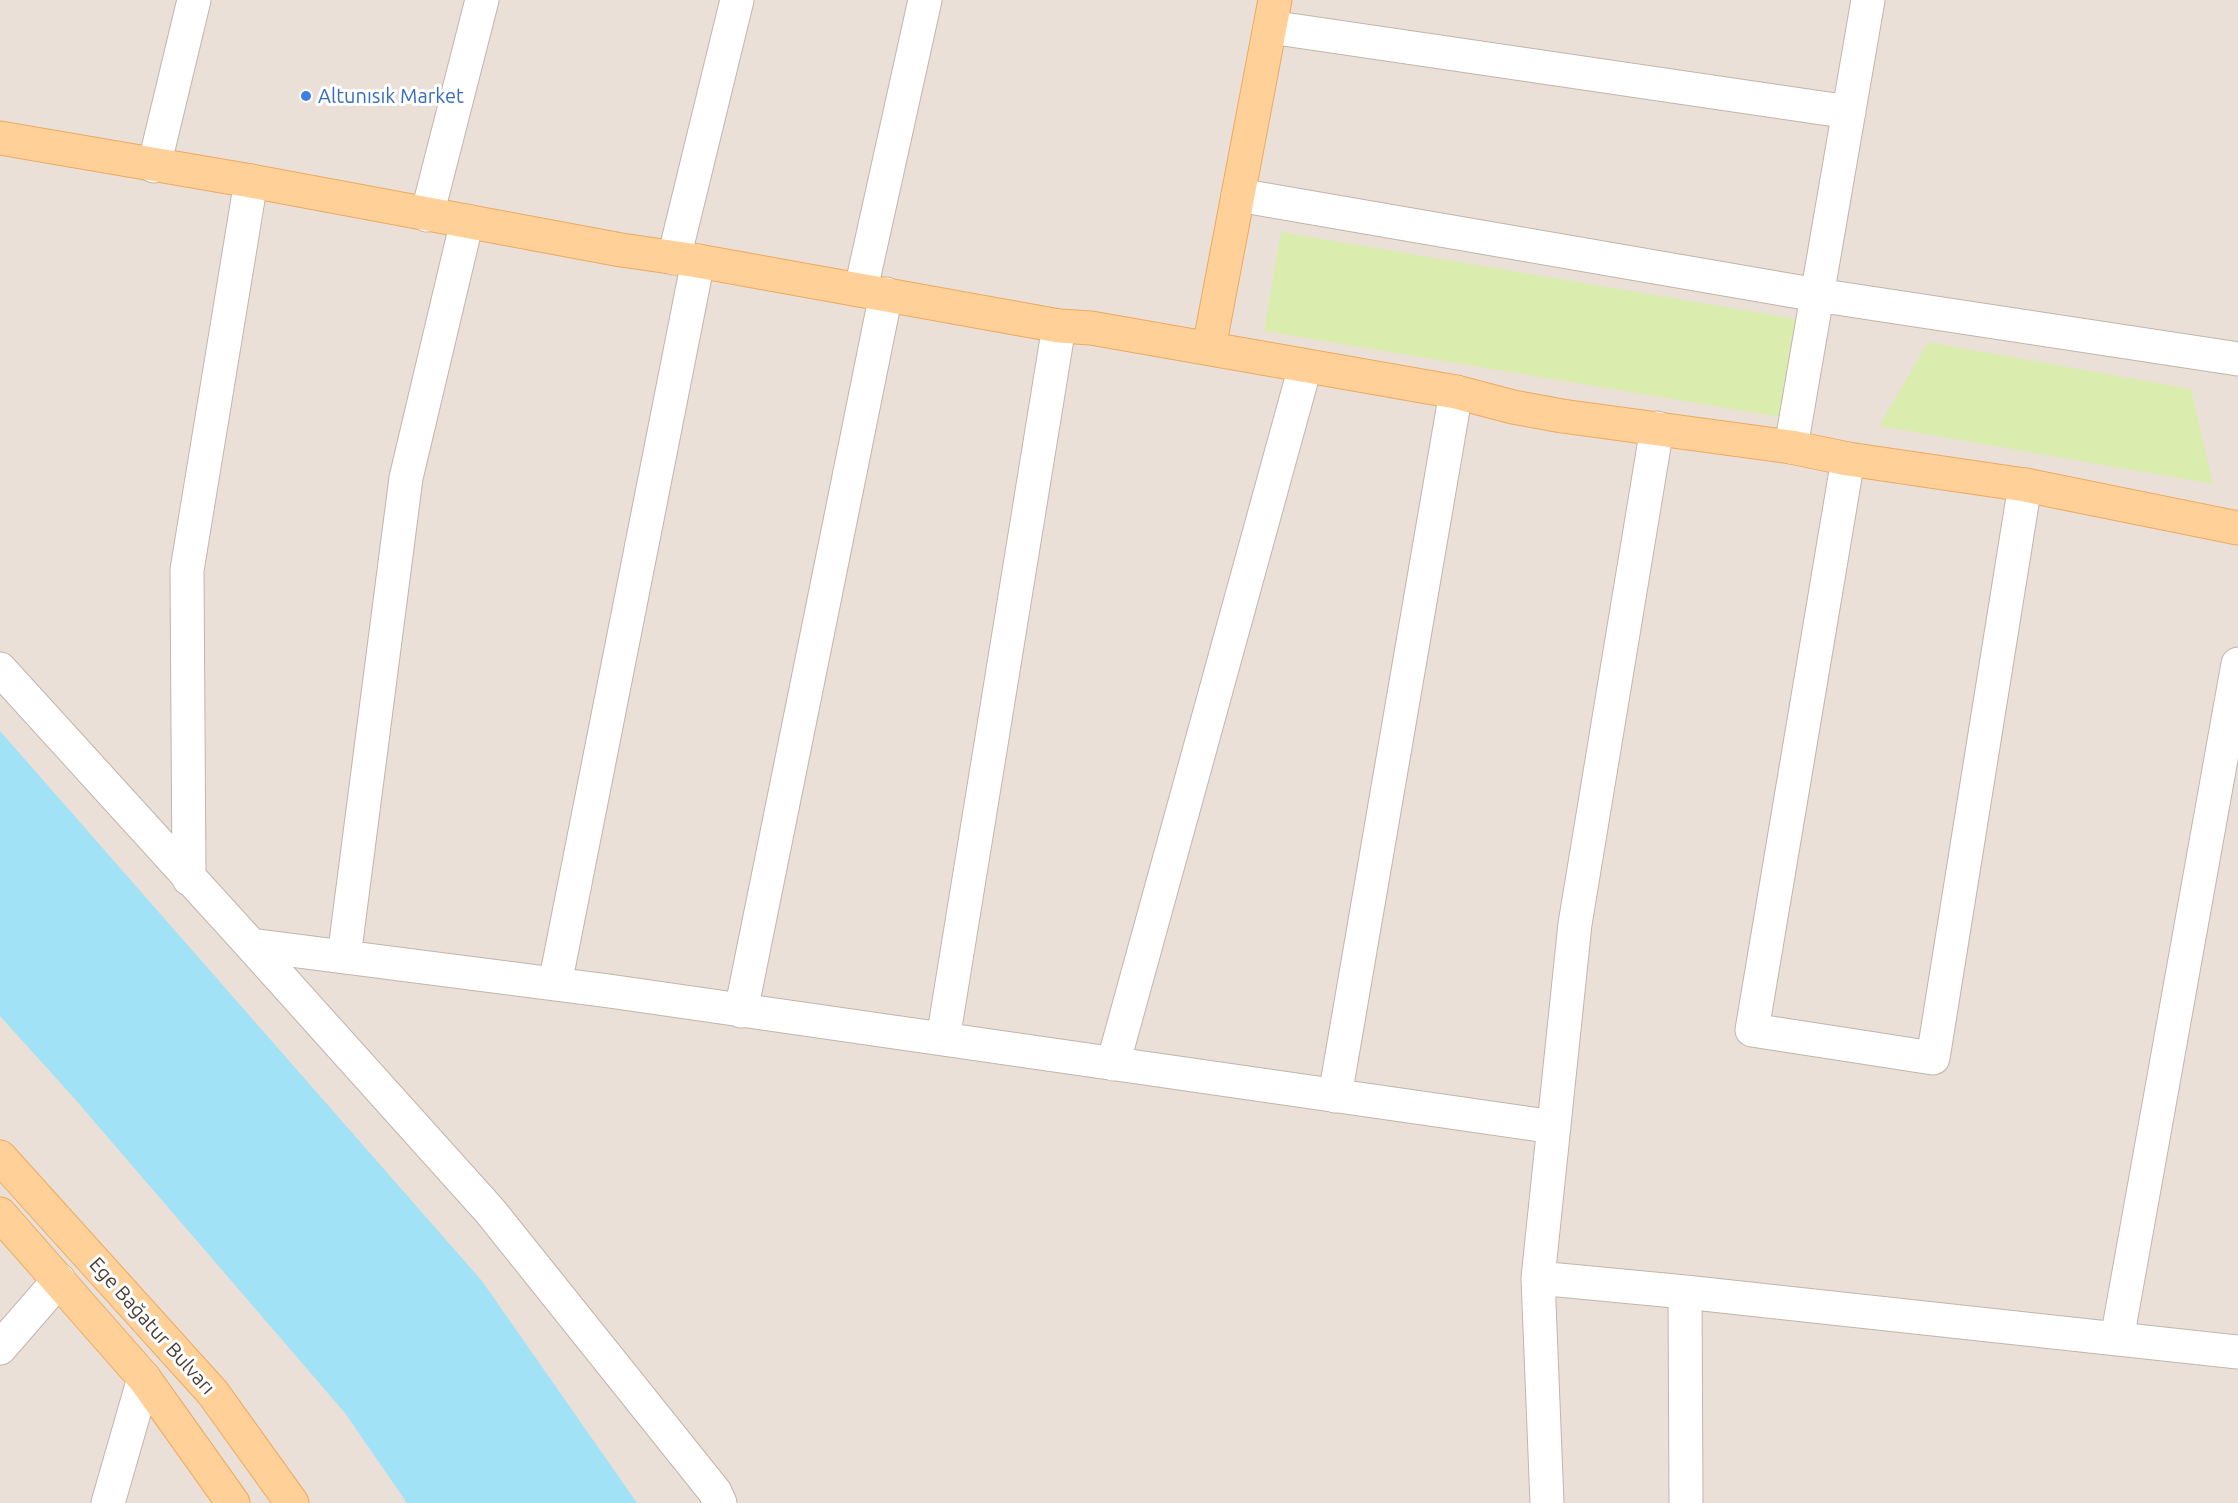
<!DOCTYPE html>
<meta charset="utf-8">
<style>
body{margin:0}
canvas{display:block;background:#f5efe9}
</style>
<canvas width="2238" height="1503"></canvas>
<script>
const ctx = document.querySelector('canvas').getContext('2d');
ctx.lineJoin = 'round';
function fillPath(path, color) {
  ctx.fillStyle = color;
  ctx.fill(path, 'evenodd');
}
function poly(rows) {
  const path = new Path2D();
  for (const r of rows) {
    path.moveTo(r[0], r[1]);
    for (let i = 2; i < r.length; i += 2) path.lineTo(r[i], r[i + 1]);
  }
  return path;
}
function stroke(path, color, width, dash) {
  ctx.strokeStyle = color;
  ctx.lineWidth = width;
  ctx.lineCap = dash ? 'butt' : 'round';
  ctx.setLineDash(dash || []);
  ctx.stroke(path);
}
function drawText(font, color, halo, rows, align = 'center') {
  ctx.font = font + ' Ubuntu,sans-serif';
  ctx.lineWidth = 6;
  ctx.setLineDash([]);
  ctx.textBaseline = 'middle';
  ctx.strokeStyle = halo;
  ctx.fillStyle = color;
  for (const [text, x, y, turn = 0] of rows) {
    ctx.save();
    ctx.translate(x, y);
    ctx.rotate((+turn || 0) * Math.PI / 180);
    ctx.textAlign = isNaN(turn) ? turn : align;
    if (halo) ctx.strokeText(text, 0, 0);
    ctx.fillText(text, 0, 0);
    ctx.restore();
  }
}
fillPath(poly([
 [0,0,2238,0,2238,1503,0,1503]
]), '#eae0d7');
fillPath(poly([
 [1281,232,1797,319,1780,417,1264,331],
 [1928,342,2191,389,2213,484,1879,426]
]), '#dbecaf');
fillPath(poly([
 [0,731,482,1281,637,1503,407,1503,345,1413,74,1098,0,1016]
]), '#a2e2f6');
const minor = poly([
 [1270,27,1849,112],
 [154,166,194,0],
 [1238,195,1817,295,2238,359],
 [427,215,482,0],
 [674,258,737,0],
 [861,289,925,0],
 [1657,428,1575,924,1538,1278,1685,1292,1686,1503],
 [1791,447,1868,0],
 [1848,459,1752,1030,1933,1058,2025,485],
 [0,669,251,945,609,991,1554,1127],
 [189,879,187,570,251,181],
 [251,945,490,1211,715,1492,720,1503],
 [344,957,406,478,467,221],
 [555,984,698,261],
 [741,1011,886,294],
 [943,1039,1059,326],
 [1113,1064,1305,367],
 [1335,1096,1456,392],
 [1538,1278,1547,1503],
 [1685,1292,2238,1352],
 [2117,1339,2238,664],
 [0,1348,59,1280],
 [108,1503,144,1378]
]);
const major = poly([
 [0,138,251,181,621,250,698,261,1059,326,1091,328,1456,392,1513,407,1562,416,1791,447,1848,459,2025,485,2238,528],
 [1209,348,1275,0],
 [0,1157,213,1393,292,1503],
 [0,1214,144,1378,233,1503]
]);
stroke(minor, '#c2b5ab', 35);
stroke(major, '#ecaa60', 35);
stroke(minor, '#fff', 33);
stroke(major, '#ffd098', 33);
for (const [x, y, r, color] of [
 [306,96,6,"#3f7fe0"]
]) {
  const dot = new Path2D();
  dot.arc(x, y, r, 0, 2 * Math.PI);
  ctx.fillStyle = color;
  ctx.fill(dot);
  stroke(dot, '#fff', 2);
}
drawText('20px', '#366cbe', '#fff', [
 ["Altunısık Market",318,96]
], 'left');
drawText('20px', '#4a3f36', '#fff', [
 ["Ege Bağatur Bulvarı",152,1326,48]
]);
</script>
